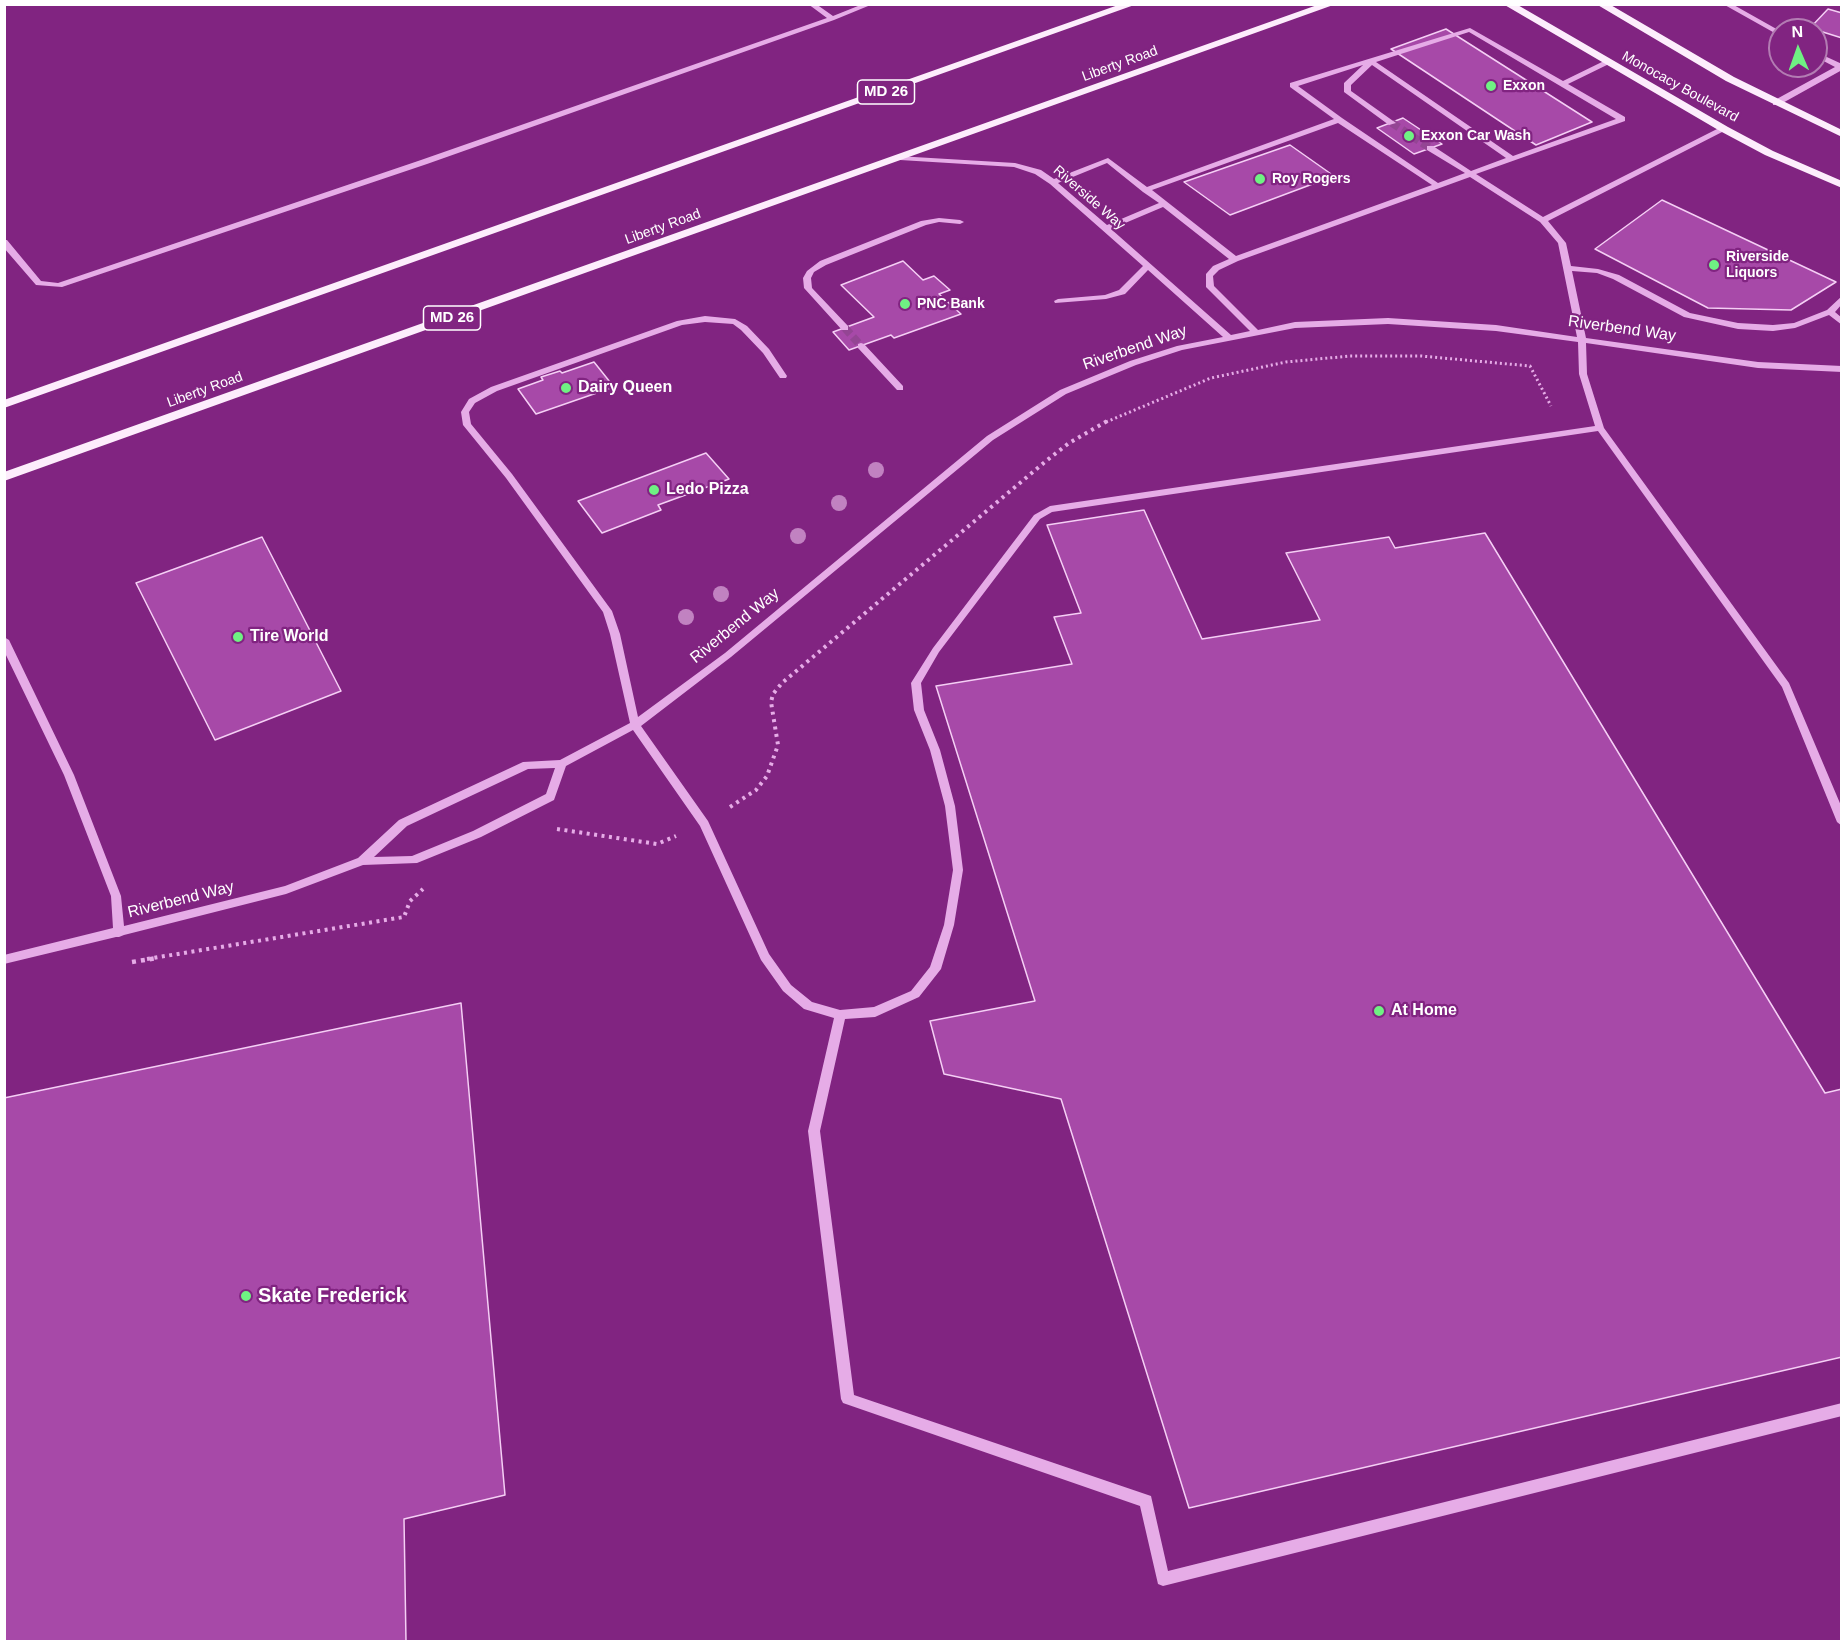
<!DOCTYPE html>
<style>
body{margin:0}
#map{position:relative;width:1846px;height:1646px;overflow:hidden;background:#812481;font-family:Arial,sans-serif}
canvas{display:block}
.frame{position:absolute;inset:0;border:6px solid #fff;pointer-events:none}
.north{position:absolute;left:1768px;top:18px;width:60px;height:60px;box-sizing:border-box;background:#812481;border:2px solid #b37cb3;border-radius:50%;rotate:358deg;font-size:16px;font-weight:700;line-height:24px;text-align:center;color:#fff}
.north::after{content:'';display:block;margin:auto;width:21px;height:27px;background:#6ff183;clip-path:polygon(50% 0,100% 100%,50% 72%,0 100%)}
</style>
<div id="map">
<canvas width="1846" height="1646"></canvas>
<div class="frame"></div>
<div class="north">N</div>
</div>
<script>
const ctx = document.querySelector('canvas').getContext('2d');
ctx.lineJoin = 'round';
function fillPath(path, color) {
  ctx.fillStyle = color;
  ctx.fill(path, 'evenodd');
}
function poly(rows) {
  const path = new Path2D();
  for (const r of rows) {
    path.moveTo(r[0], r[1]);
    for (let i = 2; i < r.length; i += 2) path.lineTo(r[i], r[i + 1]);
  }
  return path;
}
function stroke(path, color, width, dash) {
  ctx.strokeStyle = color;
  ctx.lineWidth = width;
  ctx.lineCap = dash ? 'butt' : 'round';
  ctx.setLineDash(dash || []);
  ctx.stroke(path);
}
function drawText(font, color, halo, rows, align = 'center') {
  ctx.font = font + ' Arial,sans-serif';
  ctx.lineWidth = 4.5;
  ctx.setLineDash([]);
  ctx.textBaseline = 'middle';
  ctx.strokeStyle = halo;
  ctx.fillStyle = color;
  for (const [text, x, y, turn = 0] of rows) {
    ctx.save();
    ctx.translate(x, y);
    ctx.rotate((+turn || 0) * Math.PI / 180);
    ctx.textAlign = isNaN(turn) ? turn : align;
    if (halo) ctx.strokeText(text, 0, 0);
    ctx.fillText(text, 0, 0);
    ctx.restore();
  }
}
const building = poly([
 [1828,9,1842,13,1842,38,1810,28,1828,9],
 [1446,29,1592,122,1536,145,1391,49,1446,29],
 [1403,118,1442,144,1414,154,1377,128,1403,118],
 [1290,145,1334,176,1230,215,1184,182,1290,145],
 [1662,200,1836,282,1791,310,1708,308,1595,249,1662,200],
 [903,261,923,280,934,276,950,290,939,294,961,314,894,338,891,335,849,350,833,332,874,317,841,285,903,261],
 [594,362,614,387,536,414,518,389,543,380,541,377,560,371,562,373,594,362],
 [706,453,729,479,658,505,661,510,602,533,578,501,706,453],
 [1144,510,1202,639,1320,620,1286,553,1389,537,1395,548,1485,533,1825,1093,1842,1089,1842,1357,1189,1508,1061,1099,944,1074,930,1021,1035,1001,936,686,1072,664,1054,617,1081,613,1047,525,1144,510],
 [262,537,341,691,215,740,136,583,262,537],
 [461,1003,505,1495,404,1519,406,1642,4,1642,4,1098,461,1003]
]);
fillPath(building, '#a749a8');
stroke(building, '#f5cff5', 1.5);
stroke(poly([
 [1392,123,1430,148],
 [845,328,861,346]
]), '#944594', 8, [8, 4]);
stroke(poly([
 [1106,422,1211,378,1286,362,1350,356,1421,356,1530,366,1551,406]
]), '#e6ace7', 3, [2, 3]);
stroke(poly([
 [730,807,756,790,767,776,778,745,771,702,773,694,782,683,1046,461,1069,443,1109,420],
 [557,829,657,844,676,836],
 [147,959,404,917,410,901,423,889]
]), '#e6ace7', 4, [3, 4.5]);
stroke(poly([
 [132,962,157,958]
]), '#e6ace7', 4.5, [4, 5]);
fillPath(poly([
 [808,4,816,4,833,16,863,4,873,4,834,20,427,164,62,287,36,285,4,248,4,240,7,240,41,281,58,283,421,160,827,18,808,4],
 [1723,4,1732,4,1780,31,1780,36,1723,4],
 [1470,28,1563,81,1604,61,1611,63,1568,84,1625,117,1625,121,1476,174,1543,217,1721,127,1728,129,1548,221,1566,243,1571,266,1598,269,1619,275,1690,313,1738,323,1773,325,1794,323,1827,310,1842,296,1842,304,1835,312,1842,318,1842,325,1829,315,1795,328,1773,331,1738,329,1684,317,1613,279,1597,273,1572,271,1586,338,1758,362,1842,366,1842,372,1758,368,1586,343,1587,374,1604,428,1789,683,1842,808,1842,826,1837,822,1782,687,1598,431,1052,512,1040,519,939,652,921,683,924,710,940,750,955,806,963,870,954,925,941,969,919,997,875,1017,845,1019,820,1131,854,1395,1151,1496,1168,1571,1842,1403,1842,1416,1163,1586,1158,1584,1140,1506,843,1403,841,1399,808,1131,834,1018,804,1009,783,991,761,960,700,826,633,730,566,766,554,800,481,837,417,863,363,865,286,894,124,935,119,937,116,937,4,964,4,955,113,928,111,896,64,775,4,651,4,637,9,640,74,775,121,896,124,926,285,886,358,858,399,820,523,762,560,760,630,723,610,634,603,612,506,478,463,425,461,412,469,399,491,387,677,321,705,316,735,319,747,326,769,349,787,376,786,378,780,378,763,353,741,330,733,324,705,322,682,325,497,391,475,403,469,412,471,424,512,474,612,611,620,634,638,717,725,653,987,436,1060,390,1130,361,1177,346,1223,337,1148,270,1125,294,1106,299,1055,303,1054,301,1058,299,1105,295,1119,290,1143,266,1050,184,1035,174,1014,167,900,160,897,160,897,156,1015,163,1041,170,1054,179,1108,158,1147,187,1334,119,1290,87,1290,83,1470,28],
 [1469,32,1616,119,1513,156,1376,62,1469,32],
 [1363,65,1344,83,1344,92,1389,125,1396,123,1351,91,1351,85,1372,65,1506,158,1471,171,1433,146,1427,146,1427,150,1465,173,1438,183,1342,118,1298,86,1363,65],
 [1338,123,1432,185,1236,256,1152,190,1338,123],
 [1107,163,1143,192,1159,203,1107,225,1058,183,1107,163],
 [1470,177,1540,222,1558,243,1577,337,1496,325,1388,318,1295,322,1258,330,1214,286,1213,276,1219,270,1238,261,1470,177],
 [1163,207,1229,259,1213,266,1206,274,1206,287,1250,331,1231,335,1111,229,1163,207],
 [1388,324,1496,331,1578,342,1579,374,1595,426,1050,506,1034,515,933,648,911,683,914,710,930,750,945,806,953,870,944,925,930,967,911,991,874,1007,840,1010,812,1002,791,985,769,954,708,821,641,726,731,657,993,440,1066,394,1136,365,1182,350,1295,328,1388,324],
 [555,768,546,794,473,831,412,856,374,857,407,826,528,769,555,768],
 [1816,52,1842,64,1842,70,1779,105,1773,105,1773,101,1835,67,1816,57,1816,52],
 [939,218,960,220,964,222,960,224,939,222,926,225,826,265,814,272,811,278,812,288,848,326,848,330,842,330,804,288,803,278,807,271,820,261,921,221,939,218],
 [861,343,864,344,903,386,903,390,897,390,858,348,858,344,861,343]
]), '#e6ace7');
fillPath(poly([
 [1121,4,1137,4,4,408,4,400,1121,4],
 [1320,4,1336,4,4,481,4,472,1320,4],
 [1503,4,1516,4,1728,127,1773,151,1842,181,1842,188,1765,155,1720,131,1503,4],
 [1596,4,1609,4,1734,77,1842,130,1842,137,1726,81,1596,4]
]), '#fdedfc');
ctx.fillStyle = '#c182c1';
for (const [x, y] of [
 [876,470],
 [839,503],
 [798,536],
 [721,594],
 [686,617]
]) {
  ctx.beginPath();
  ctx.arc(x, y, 8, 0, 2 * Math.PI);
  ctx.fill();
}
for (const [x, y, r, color] of [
 [1491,86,6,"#6ff183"],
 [1409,136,6,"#6ff183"],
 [1260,179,6,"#6ff183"],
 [1714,265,6,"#6ff183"],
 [905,304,6,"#6ff183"],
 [566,388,6,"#6ff183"],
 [654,490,6,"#6ff183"],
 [238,637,6,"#6ff183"],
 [1379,1011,6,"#6ff183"],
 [246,1296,6,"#6ff183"]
]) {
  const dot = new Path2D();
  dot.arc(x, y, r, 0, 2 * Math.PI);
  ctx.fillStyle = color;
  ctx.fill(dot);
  stroke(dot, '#812481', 2);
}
drawText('14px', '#fff', '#812481', [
 ["Liberty Road",1120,64,-20],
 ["Monocacy Boulevard",1680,87,29],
 ["Riverside Way",1089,198,41],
 ["Liberty Road",663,227,-20],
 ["Liberty Road",205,390,-20]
]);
drawText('bold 14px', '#fff', '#812481', [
 ["Exxon",1503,86],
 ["Exxon Car Wash",1421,136],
 ["Roy Rogers",1272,179],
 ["Riverside",1726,257],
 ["Liquors",1726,273],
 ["PNC Bank",917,304]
], 'left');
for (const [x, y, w] of [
 [886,92,57],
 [452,318,57]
]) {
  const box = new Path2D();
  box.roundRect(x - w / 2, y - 12, w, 24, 4.5);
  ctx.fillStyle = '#812481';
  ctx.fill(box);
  stroke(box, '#fff', 1.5);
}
drawText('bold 15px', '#fff', null, [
 ["MD 26",886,92],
 ["MD 26",452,318]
]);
drawText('16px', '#fff', '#812481', [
 ["Riverbend Way",1622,329,8],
 ["Riverbend Way",1135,348,-19],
 ["Riverbend Way",735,626,-39],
 ["Riverbend Way",181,900,-14]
]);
drawText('bold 16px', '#fff', '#812481', [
 ["Dairy Queen",578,388],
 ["Ledo Pizza",666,490],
 ["Tire World",250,637],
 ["At Home",1391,1011]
], 'left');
drawText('bold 20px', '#fff', '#812481', [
 ["Skate Frederick",258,1296]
], 'left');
</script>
